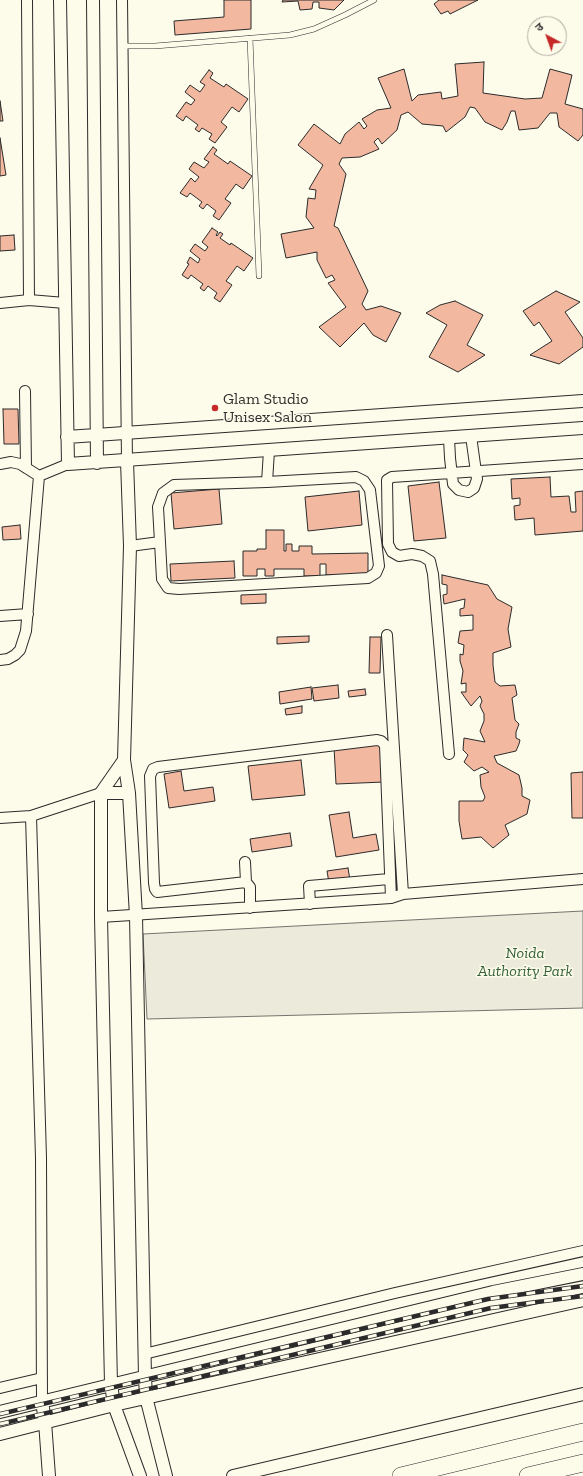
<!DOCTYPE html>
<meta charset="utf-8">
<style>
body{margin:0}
#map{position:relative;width:583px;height:1476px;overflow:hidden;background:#fdfbea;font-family:"Zilla Slab","Noto Sans Devanagari",serif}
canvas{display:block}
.north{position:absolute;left:527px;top:16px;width:40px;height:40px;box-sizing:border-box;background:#fdfbea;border:1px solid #a9a89e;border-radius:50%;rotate:319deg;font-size:11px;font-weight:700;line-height:16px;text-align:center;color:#2b2b2b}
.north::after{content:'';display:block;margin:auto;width:14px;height:18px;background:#c62828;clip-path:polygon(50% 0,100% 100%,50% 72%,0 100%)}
</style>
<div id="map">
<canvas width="583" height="1476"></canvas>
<div class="north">उ</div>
</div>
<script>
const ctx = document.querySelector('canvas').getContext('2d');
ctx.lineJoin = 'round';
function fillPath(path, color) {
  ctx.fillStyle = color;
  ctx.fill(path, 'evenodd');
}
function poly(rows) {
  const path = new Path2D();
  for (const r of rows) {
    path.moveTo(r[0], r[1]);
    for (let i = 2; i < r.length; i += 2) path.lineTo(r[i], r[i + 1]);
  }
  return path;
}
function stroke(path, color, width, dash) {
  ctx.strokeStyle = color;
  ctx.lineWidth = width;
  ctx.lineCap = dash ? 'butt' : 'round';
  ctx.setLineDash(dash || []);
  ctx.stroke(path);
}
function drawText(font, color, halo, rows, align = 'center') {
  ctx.font = font + ' "Zilla Slab",serif';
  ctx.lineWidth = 3;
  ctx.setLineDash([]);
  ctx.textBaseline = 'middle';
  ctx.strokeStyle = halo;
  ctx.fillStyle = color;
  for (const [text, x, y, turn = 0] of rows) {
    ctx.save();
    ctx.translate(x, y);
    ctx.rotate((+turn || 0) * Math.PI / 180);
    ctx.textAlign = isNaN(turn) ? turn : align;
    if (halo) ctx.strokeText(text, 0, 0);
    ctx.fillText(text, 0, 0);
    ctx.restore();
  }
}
const green = poly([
 [583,911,583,1008,147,1019,143,934,583,911]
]);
fillPath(green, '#ecebdb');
stroke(green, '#74746e', 1);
const building = poly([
 [224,0,251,0,251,29,175,35,174,21,224,17,224,0],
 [283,0,344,0,334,10,319,8,319,2,313,2,312,9,300,10,298,1,282,2,283,0],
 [439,0,478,0,450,14,448,11,441,14,434,4,439,0],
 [484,62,483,93,525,99,542,98,550,69,572,75,565,104,583,109,583,135,578,141,559,127,557,113,550,113,538,128,519,130,515,111,511,111,507,122,502,130,485,122,475,108,470,107,465,117,446,132,443,126,422,124,408,112,401,115,397,130,382,144,378,138,374,142,379,149,360,157,342,158,339,164,346,174,334,226,338,228,368,291,362,304,366,310,381,306,401,313,386,342,373,335,364,323,340,347,319,327,346,307,328,283,335,280,332,275,326,278,317,260,317,252,286,258,281,234,314,228,306,217,308,198,315,199,316,190,309,189,323,165,298,145,314,124,340,144,345,134,359,122,364,129,367,126,362,119,377,110,391,108,378,78,404,69,412,101,418,95,441,92,442,99,458,96,455,64,484,62],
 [209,70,213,73,210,78,224,87,226,84,248,99,239,112,232,107,221,122,227,127,215,143,209,139,212,134,202,128,199,132,195,129,198,125,186,116,183,121,176,116,186,102,191,105,195,100,185,92,190,85,200,92,205,85,200,82,209,70],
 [0,101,3,121,0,121,0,101],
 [0,138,6,175,0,176,0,138],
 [213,147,217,150,214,154,228,164,230,161,252,176,243,189,236,184,225,199,231,203,219,220,213,216,216,211,207,204,203,209,199,206,202,202,190,193,187,197,180,193,191,178,195,182,199,177,189,169,194,162,204,168,209,162,204,159,213,147],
 [212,228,218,232,216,235,217,236,220,232,223,234,220,238,230,245,231,243,253,258,244,271,237,266,226,281,232,285,220,302,214,298,217,293,208,286,204,291,200,288,203,284,191,275,188,279,182,275,189,264,187,263,190,257,198,263,200,259,190,251,195,244,205,251,208,247,202,242,212,228],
 [14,235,15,250,0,251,0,236,14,235],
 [556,291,580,302,565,312,583,338,583,347,559,364,530,355,552,341,539,322,534,326,523,311,556,291],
 [455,301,483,315,467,345,485,355,458,372,429,357,447,325,426,313,440,305,455,301],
 [3,409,18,409,19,444,4,444,3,409],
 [550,477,551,497,569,496,571,512,576,512,575,492,583,491,583,531,535,535,534,518,515,520,514,506,520,505,520,498,512,499,511,479,550,477],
 [439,482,446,538,414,541,408,486,439,482],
 [219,489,222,524,174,529,171,493,219,489],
 [359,491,362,525,308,531,305,497,359,491],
 [20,525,21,539,3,540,2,527,20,525],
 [266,530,284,530,284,551,286,551,286,544,292,544,292,551,299,551,299,546,312,546,312,554,368,553,368,575,326,575,326,564,320,564,320,576,304,576,304,569,274,569,274,576,265,576,265,569,257,569,257,576,243,576,243,551,257,551,257,549,266,549,266,530],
 [234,561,235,578,171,581,170,564,234,561],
 [442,575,488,585,497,599,512,607,508,629,511,647,493,653,493,665,495,682,500,686,515,685,517,695,512,698,515,720,519,724,516,732,516,738,520,740,519,744,516,751,494,756,497,763,519,775,522,788,522,796,530,800,527,814,505,825,509,835,493,848,481,837,462,839,459,821,459,801,483,801,485,797,481,787,480,775,489,772,482,767,474,771,464,762,468,755,463,750,464,738,485,742,480,731,484,721,484,714,480,706,482,701,480,696,471,706,461,692,466,692,466,683,461,684,463,671,460,661,460,654,463,655,464,645,458,643,460,631,473,630,473,615,460,616,460,609,464,608,465,599,444,604,443,595,447,594,447,585,442,584,442,575],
 [266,594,266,603,241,604,241,595,266,594],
 [309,636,309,642,277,644,277,637,309,636],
 [370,637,381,637,380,673,369,673,370,637],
 [338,685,339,698,314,701,312,688,338,685],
 [311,687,312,699,280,704,279,692,311,687],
 [365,689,366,695,349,697,348,691,365,689],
 [302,706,302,713,286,715,285,709,302,706],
 [382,745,384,782,336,784,334,747,382,745],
 [301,760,305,795,252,800,248,766,301,760],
 [181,771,184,791,213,787,215,801,169,808,164,774,181,771],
 [583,772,583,818,572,818,571,773,583,772],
 [349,812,353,838,376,834,379,850,336,857,329,815,349,812],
 [290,833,292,846,252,852,250,839,290,833],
 [348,868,350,880,329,883,327,871,348,868]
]);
fillPath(building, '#f2b8a0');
stroke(building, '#2b2b2b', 1);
const service = poly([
 [250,38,259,276],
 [123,46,155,46,290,35,314,29,345,15,374,0]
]);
const minor = poly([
 [27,0,29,300],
 [122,0,127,461],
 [0,303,29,300,65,303],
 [25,391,26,468],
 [449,438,450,458,453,484,459,490,468,492,474,488,477,479,471,436],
 [0,464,11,462,20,464,39,476,68,464],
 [160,542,158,507,163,493,174,485,267,482],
 [130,546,160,542,162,579,168,588,179,589,368,578,376,573,379,566,370,490,364,481,356,477,267,482,269,451],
 [0,616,28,614],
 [387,635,403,894],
 [0,660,8,659,15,655,20,650,26,631,39,476],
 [449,754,433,574,430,561,422,556,412,554,399,556,392,552,388,544,387,480,392,477,583,464],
 [31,816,41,1158,42,1401],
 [0,818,31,816,101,793],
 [245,862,246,882],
 [310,904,309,886,389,879],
 [250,908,250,887,246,882,157,892,155,889,154,883,150,776,153,769,158,767,377,740,381,741,385,745,391,898],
 [101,917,391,898,403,894,583,879],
 [144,1354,395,1293,583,1251],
 [0,1388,42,1378]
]);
const tertiary = poly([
 [60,0,68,464,583,428],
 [93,0,97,463],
 [67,437,583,401],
 [127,461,130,546,124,760,129,793,136,916,145,1377,146,1397,166,1476],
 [124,760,101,793,101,917,111,1384,114,1405,140,1476],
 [101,793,129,793],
 [42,1401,45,1422,49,1476],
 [0,1412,493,1292,583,1274],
 [0,1434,114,1405,583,1300],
 [233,1476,583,1394]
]);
const trunk = poly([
 [401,1476,583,1432],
 [528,1476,583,1463]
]);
stroke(service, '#2b2b2b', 6);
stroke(minor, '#2b2b2b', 12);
stroke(tertiary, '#2b2b2b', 14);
stroke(trunk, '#2b2b2b', 18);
stroke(service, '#fdfbea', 5);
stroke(minor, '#fdfbea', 10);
stroke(tertiary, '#fdfbea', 12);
stroke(trunk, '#fdfbea', 17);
const rail = poly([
 [0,1414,488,1299,583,1286],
 [0,1424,491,1308,583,1296]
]);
stroke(rail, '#2b2b2b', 4.5);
stroke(rail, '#fdfbea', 3, [9]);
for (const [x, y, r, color] of [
 [215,408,4,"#c62828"]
]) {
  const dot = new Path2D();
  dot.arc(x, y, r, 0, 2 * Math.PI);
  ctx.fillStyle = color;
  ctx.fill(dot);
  stroke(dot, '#fdfbea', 1.5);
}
drawText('16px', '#2b2b2b', '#fdfbea', [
 ["Glam Studio",223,399],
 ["Unisex Salon",223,417]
], 'left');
drawText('italic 16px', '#34623c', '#fdfbea', [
 ["Noida",525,953],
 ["Authority Park",525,971]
]);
</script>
